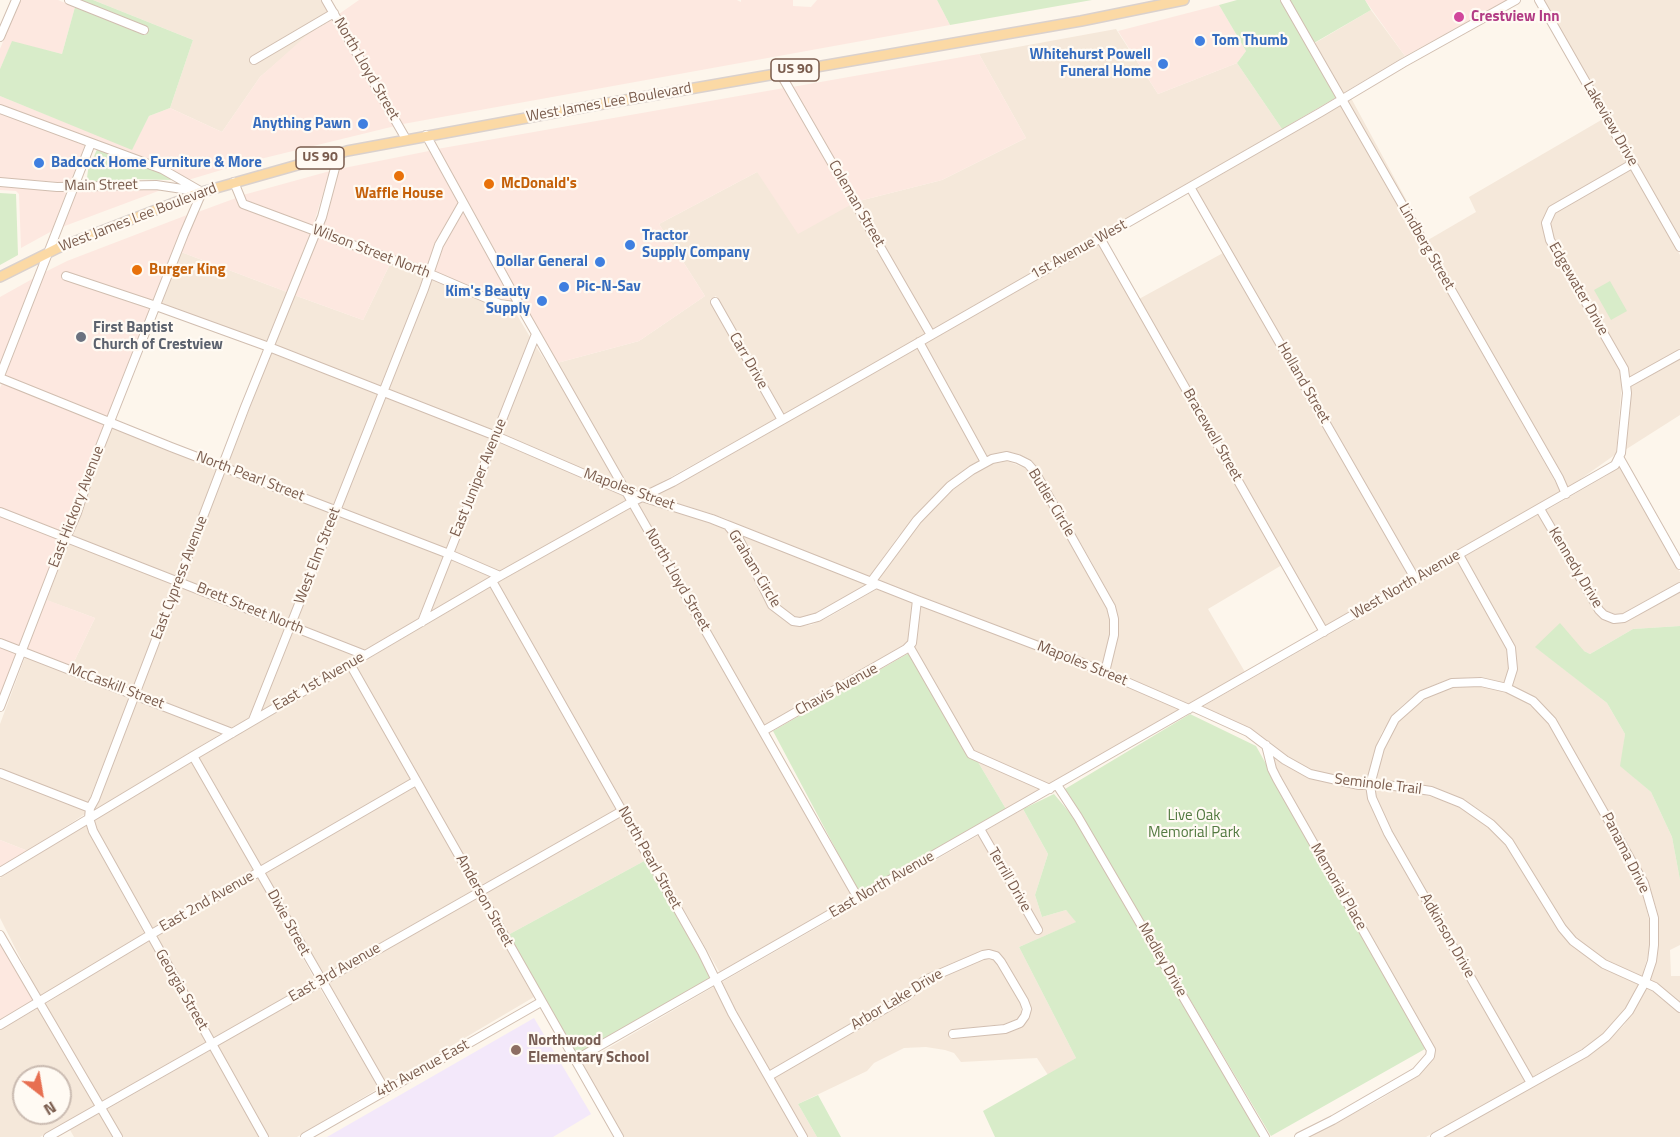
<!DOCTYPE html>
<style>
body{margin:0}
#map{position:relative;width:1680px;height:1137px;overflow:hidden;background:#fdf6ec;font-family:"Titillium Web",sans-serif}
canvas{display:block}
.north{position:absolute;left:12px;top:1065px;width:60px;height:60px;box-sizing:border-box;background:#fffaf3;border:2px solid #cabbb1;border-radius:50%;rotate:149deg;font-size:16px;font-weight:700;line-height:24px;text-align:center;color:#7a5c4d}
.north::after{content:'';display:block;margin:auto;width:21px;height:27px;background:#e76f51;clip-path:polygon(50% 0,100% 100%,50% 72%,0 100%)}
</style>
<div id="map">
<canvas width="1680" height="1137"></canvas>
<div class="north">N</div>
</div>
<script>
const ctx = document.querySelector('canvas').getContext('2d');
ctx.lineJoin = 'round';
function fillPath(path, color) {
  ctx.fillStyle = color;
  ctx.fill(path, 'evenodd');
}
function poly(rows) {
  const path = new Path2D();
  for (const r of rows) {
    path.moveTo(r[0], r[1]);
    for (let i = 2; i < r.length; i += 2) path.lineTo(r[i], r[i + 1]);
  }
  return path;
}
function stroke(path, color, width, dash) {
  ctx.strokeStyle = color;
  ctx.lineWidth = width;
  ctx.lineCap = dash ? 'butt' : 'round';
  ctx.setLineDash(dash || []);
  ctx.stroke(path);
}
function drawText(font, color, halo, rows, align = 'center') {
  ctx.font = font + ' "Titillium Web",sans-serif';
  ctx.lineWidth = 4.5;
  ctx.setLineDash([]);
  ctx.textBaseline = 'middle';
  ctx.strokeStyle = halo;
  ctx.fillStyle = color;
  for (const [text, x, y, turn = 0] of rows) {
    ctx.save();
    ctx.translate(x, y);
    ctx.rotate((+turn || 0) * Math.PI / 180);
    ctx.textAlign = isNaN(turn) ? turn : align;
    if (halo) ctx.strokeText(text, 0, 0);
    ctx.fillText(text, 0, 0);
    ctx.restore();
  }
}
fillPath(poly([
 [93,0,322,0,329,12,249,58,253,65,320,26,260,77,222,132,170,108,193,40],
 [1544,0,1680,0,1680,240,1550,12],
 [1371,10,1405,56,1343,93,1315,43],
 [1116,29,1158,94,1237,63,1282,129,932,330,859,201,942,180,1026,138,979,54],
 [1351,98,1428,240,1476,212,1469,197,1603,119,1627,162,1550,206,1542,222,1547,242,1620,371,1622,382,1616,454,1568,488,1347,101],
 [1341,105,1561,492,1417,574,1196,189],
 [1631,169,1680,255,1680,350,1630,378,1627,368,1554,239,1550,224,1555,213],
 [757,172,852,204,926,334,783,415,716,296,710,299,777,418,651,488,641,493,628,489,557,363,639,341,705,296,659,224],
 [1099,243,1282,565,1208,609,1245,672,1189,704,1110,670,1118,637,1118,618,1115,605,1091,561,1038,470,1007,453,987,456,924,344],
 [181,252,287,292,266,342,161,304],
 [1223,253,1410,578,1325,626,1139,299],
 [390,264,424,276,381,387,274,345,294,295,363,320],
 [431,279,499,308,514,310,530,337,493,431,388,390],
 [535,345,548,365,550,365,617,484,501,434],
 [918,348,980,460,947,483,926,504,897,538,869,577,736,525,727,519,655,496],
 [271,353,378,394,333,506,228,464],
 [1680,359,1680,415,1625,450,1630,387],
 [386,397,490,438,447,549,341,509],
 [112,427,218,469,176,576,72,536],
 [498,442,624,495,626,500,499,572,454,552],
 [1007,461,1025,468,1032,474,1108,608,1110,619,1110,634,1102,666,878,580,920,523,953,490,987,465],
 [1620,466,1680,572,1680,582,1620,615,1605,611,1601,608,1545,511,1606,476],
 [225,471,330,513,288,621,184,579],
 [642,501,725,528,736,541,769,607,785,621,801,626,811,625,829,617,877,589,913,603,908,641,898,650,878,662,764,726,637,504],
 [631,507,853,896,720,973,497,583],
 [1539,514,1595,612,1603,619,1613,623,1626,622,1680,592,1680,626,1633,629,1590,654,1584,651,1536,647,1607,703,1625,734,1621,766,1651,792,1672,837,1680,880,1680,945,1670,950,1671,976,1680,976,1680,1003,1663,989,1650,980,1657,954,1658,926,1656,908,1648,882,1555,719,1535,698,1512,686,1517,669,1514,647,1464,557],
 [338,516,444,556,418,619,364,651,296,624],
 [741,535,867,585,816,614,800,618,794,617,775,602],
 [69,543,173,584,133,689,72,666,95,618,46,600],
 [451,559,491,577,430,612],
 [1458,561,1507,649,1509,668,1504,683,1481,677,1450,679,1429,687,1412,697,1397,710,1382,732,1376,746,1367,781,1353,780,1311,770,1287,757,1268,741,1250,729,1202,707],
 [181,587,285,628,250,718,231,728,140,692],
 [490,587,617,809,480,887,356,666],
 [921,606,1083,667,1181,709,1049,784,973,751,914,647,916,641],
 [293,631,356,656,261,711],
 [25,657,130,697,88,803,0,768,0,724],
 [349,670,411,779,260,866,198,758],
 [1470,686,1493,687,1520,698,1538,711,1554,731,1641,884,1650,925,1649,951,1642,977,1605,960,1576,938,1565,925,1518,849,1503,830,1484,813,1462,799,1432,788,1376,781,1383,750,1389,737,1403,716,1432,694,1453,688],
 [137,700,222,733,93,811,99,801],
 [1272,755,1310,778,1352,788,1367,789,1371,806,1385,834,1526,1081,1426,1137,1308,1137,1379,1100,1418,1076,1433,1059,1435,1051,1428,1035,1299,811,1275,768],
 [192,761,254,870,151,929,96,830,93,820],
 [978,762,1041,789,1006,809],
 [0,777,86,811,85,814,28,851,0,840],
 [415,786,474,890,322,976,264,874],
 [1375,789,1418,793,1449,802,1460,807,1489,827,1498,836,1512,853,1559,930,1571,944,1592,961,1639,984,1625,1009,1609,1029,1582,1049,1532,1077,1391,831,1378,804],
 [1023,809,1048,854,1035,895,1042,917,1066,910,1077,922,1019,947,1076,1058,1048,1075,1037,1058,961,1062,954,1053,945,1050,926,1047,904,1048,874,1063,867,1071,798,1104,817,1137,808,1137,774,1078,910,999,927,984,984,959,994,960,998,964,1021,1003,1021,1014,1018,1019,1004,1024,949,1030,950,1038,1006,1033,1016,1030,1024,1025,1029,1017,1030,1008,1028,1001,1004,959,996,952,988,950,982,951,923,976,905,992,770,1071,736,1011,722,982,979,835,1037,935,1043,931,985,831],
 [621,816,646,860,508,935,484,894],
 [87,824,89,833,144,933,40,997,0,918,0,878],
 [258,877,315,980,213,1039,155,937],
 [478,898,534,997,385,1085,326,983],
 [149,940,207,1042,102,1102,45,1004],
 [715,986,799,1137,623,1137,581,1064],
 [319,987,379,1088,297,1137,269,1137,217,1046],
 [1647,988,1659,995,1680,1013,1680,1137,1444,1137,1594,1052,1608,1041,1624,1025],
 [38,1008,95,1106,40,1137,0,1137,0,1030],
 [24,1077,60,1077,60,1113,24,1113],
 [211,1050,260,1137,122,1137,106,1110],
 [100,1113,114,1137,74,1137,70,1130]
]), '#f5e8da');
fillPath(poly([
 [20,0,58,0,75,7,62,54,12,42,0,69,0,49],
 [359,0,737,0,741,2,741,0,793,0,793,6,811,7,817,0,937,0,950,25,403,124,339,14],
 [1365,0,1507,0,1405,56],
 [1219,5,1246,51,1237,63,1158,94,1118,31],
 [333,19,395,126,248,162,188,180,163,166,0,105,0,96,132,149,149,116,170,108,222,132,260,77,307,35],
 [979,54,1026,138,942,180,859,201,792,87],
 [784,88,852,204,798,234,757,172,659,224,705,296,639,341,557,363,468,202,437,149],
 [0,113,85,145,70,183,0,178],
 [429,151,459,202,435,243,426,268,321,229,339,169],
 [330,171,313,226,246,200,243,195],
 [0,186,67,191,52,231,21,248,19,194,16,191,0,190],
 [156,189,161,190,62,227,76,191],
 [236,198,243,208,310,233,287,292,181,252,198,212],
 [463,211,514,302,482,292,433,271,442,248],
 [187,215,153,301,63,272,62,279,150,309,108,417,5,376,45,272,67,261],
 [318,236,390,264,363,320,294,295],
 [34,278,14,327,0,365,0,297],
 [2,383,105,425,64,533,0,508,0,388],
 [0,516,61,540,19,646,0,639],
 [64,552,47,600,95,618,72,666,27,649],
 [0,647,16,653,0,696],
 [0,840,28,851,0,867],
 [0,942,34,1000,0,1020]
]), '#fde8e0');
fillPath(poly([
 [534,1018,591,1114,553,1137,327,1137]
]), '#f3e8fa');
fillPath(poly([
 [79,0,93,0,193,40,170,108,149,116,132,150,0,96,0,69,12,41,62,54,75,7,146,35,148,28],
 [937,0,1092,0,950,25],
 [1237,0,1280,0,1337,97,1282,129,1237,63,1246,51,1219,5],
 [1289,0,1365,0,1371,10,1314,43],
 [98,147,160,171,172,180,132,179,92,182,87,178,88,170],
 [0,193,16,194,18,255,0,265],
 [1610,281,1627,311,1611,320,1594,290],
 [1560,623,1584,651,1590,654,1633,629,1680,626,1680,880,1672,837,1651,792,1620,766,1625,734,1607,703,1535,647],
 [909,653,964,751,978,762,1006,809,859,893,773,731],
 [1190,714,1256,746,1425,1049,1271,1136,1065,789],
 [1054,794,1075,819,1261,1137,995,1137,983,1111,1076,1058,1019,947,1076,922,1066,910,1042,917,1035,895,1048,854,1023,809],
 [646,860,711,978,576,1055,508,935],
 [818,1095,841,1137,817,1137,798,1104]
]), '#d8ecc9');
const minor = poly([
 [69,0,144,30],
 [326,0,406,139],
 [1285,0,1559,478,1566,494],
 [1539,0,1680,247],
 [0,37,16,0],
 [254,60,334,13],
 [780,73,931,335],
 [0,109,162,169,202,192],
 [426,135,514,295,858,898],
 [0,182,57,187,156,185,196,191],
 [234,182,243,204,428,273,500,304,521,307],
 [1190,187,1416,580],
 [1100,238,1324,632],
 [66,276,156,306,269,347,496,436,626,492,712,519,917,600,1083,663,1189,709],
 [715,302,782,420],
 [919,342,985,462],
 [0,376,91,143],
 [0,378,171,447,449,554,500,576],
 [1626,384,1680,354],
 [1619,457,1680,565],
 [1540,509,1599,610,1604,615,1614,619,1624,618,1680,587],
 [0,512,365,655],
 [729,527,739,539,772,605,793,621,800,622,818,617,876,584],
 [1459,555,1511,648,1513,669,1507,688],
 [492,581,702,952,732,1013,803,1137],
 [871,582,917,520,950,486,972,470,992,459,1007,456,1018,459,1028,464,1035,472,1111,607,1114,619,1114,635,1105,672],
 [422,622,536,334],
 [0,643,232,733],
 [909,646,971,754,1050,789],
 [350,664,619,1137],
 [0,707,60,552,77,513,92,467,184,234,202,192],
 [1193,707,1248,732,1285,760,1310,774,1359,785,1386,785,1418,789,1431,791,1461,803,1491,824,1509,842,1562,928,1573,941,1604,964,1655,987,1680,1008],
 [253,720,424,289,439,245,463,203],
 [763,731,906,649,912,643,917,600],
 [1266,745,1272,769,1277,779,1431,1050,1430,1056,1416,1072,1333,1120,1299,1137],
 [193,756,385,1090],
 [0,773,90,808],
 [1057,785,1078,817,1265,1137],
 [980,829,1038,930],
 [0,872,193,756,500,576,632,502,673,482,867,372,1321,112,1403,63,1516,0],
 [0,935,118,1137],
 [0,1025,150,935,416,781],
 [575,1060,1615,465,1621,453,1627,393,1624,369,1550,240,1546,223,1552,210,1632,164],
 [769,1076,907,996,925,980,983,955,989,954,996,956,1001,962,1024,1001,1027,1009,1025,1016,1020,1023,1005,1029,953,1034],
 [48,1137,622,811],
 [264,1137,93,831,89,818,90,808,95,799,245,407,322,217,339,153],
 [305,1137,541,1002],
 [1435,1137,1585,1053,1606,1037,1629,1011,1645,982,1652,961,1654,945,1654,918,1644,883,1552,721,1533,701,1507,688,1481,682,1452,683,1422,695,1395,719,1380,748,1370,785,1372,798,1388,833,1531,1083]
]);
const major = poly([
 [0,277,58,248,202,192,347,151,597,105,1081,21,1184,0]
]);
stroke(minor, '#d1beb0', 10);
stroke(major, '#dad1cd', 12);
stroke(minor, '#fff', 8);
stroke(major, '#fbd9a5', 9);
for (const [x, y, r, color] of [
 [1459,17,6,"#d1479c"],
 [1200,41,6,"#3f7fe0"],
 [1163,64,6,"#3f7fe0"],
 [363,124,6,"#3f7fe0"],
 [39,163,6,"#3f7fe0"],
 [399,176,6,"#e8710a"],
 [489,184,6,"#e8710a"],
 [630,245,6,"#3f7fe0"],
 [600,262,6,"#3f7fe0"],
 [137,270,6,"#e8710a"],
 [564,287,6,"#3f7fe0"],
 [542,301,6,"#3f7fe0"],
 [81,337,6,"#6b7280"],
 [516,1050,6,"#8d6e63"]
]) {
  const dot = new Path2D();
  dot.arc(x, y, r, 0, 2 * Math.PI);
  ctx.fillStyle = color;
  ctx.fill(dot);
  stroke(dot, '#fffaf3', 2);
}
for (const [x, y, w] of [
 [795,70,48],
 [320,158,48]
]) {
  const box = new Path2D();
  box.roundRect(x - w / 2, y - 11, w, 22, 4.5);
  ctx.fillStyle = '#fffaf3';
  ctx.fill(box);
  stroke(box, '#7a5c4d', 1.5);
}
drawText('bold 14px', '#7a5c4d', null, [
 ["US 90",795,70],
 ["US 90",320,158]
]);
drawText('bold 15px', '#b23c85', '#fffaf3', [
 ["Crestview Inn",1471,17]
], 'left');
drawText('bold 15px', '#366cbe', '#fffaf3', [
 ["Tom Thumb",1212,41],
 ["Whitehurst Powell",1151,55,"right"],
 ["Funeral Home",1151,72,"right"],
 ["Anything Pawn",351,124,"right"],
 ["Badcock Home Furniture & More",51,163],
 ["Tractor",642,236],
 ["Supply Company",642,253],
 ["Dollar General",588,262,"right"],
 ["Pic-N-Sav",576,287],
 ["Kim's Beauty",530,292,"right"],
 ["Supply",530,309,"right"]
], 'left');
drawText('15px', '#7a5c4d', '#fffaf3', [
 ["North Lloyd Street",366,69,60],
 ["West James Lee Boulevard",609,103,-10],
 ["Lakeview Drive",1610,124,60],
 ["Main Street",101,186,-1],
 ["Coleman Street",856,204,60],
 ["West James Lee Boulevard",138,218,-21],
 ["Lindberg Street",1426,247,60],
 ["1st Avenue West",1079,250,-29],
 ["Wilson Street North",371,252,21],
 ["Edgewater Drive",1578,289,60],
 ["Carr Drive",748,361,60],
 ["Holland Street",1303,383,60],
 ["Bracewell Street",1212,435,60],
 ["North Pearl Street",250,477,21],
 ["East Juniper Avenue",479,478,-68],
 ["Mapoles Street",629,490,20],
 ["Butler Circle",1051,503,59],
 ["East Hickory Avenue",77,507,-69],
 ["West Elm Street",318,556,-69],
 ["Kennedy Drive",1575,568,59],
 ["Graham Circle",754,569,59],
 ["East Cypress Avenue",180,578,-69],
 ["North Lloyd Street",677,580,60],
 ["West North Avenue",1406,585,-30],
 ["Brett Street North",250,609,22],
 ["Mapoles Street",1082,664,22],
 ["East 1st Avenue",319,682,-30],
 ["McCaskill Street",116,687,21],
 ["Chavis Avenue",837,690,-29],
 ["Seminole Trail",1378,785,7],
 ["Panama Drive",1625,853,63],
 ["North Pearl Street",649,858,61],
 ["Terrill Drive",1009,880,60],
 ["East North Avenue",882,885,-30],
 ["Memorial Place",1338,887,60],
 ["Anderson Street",484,901,61],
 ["East 2nd Avenue",207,902,-30],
 ["Dixie Street",288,923,61],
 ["Adkinson Drive",1447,936,60],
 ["Medley Drive",1162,960,60],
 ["East 3rd Avenue",335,973,-30],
 ["Georgia Street",181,990,60],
 ["Arbor Lake Drive",897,1000,-31],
 ["4th Avenue East",423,1069,-29]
]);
drawText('bold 15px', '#c56008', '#fffaf3', [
 ["McDonald's",501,184],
 ["Waffle House",399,194,"center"],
 ["Burger King",149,270]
], 'left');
drawText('bold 15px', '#5b616d', '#fffaf3', [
 ["First Baptist",93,328],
 ["Church of Crestview",93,345]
], 'left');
drawText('15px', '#537a41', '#fffaf3', [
 ["Live Oak",1194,816],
 ["Memorial Park",1194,833]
]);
drawText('bold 15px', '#785e54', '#fffaf3', [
 ["Northwood",528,1041],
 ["Elementary School",528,1058]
], 'left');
</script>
